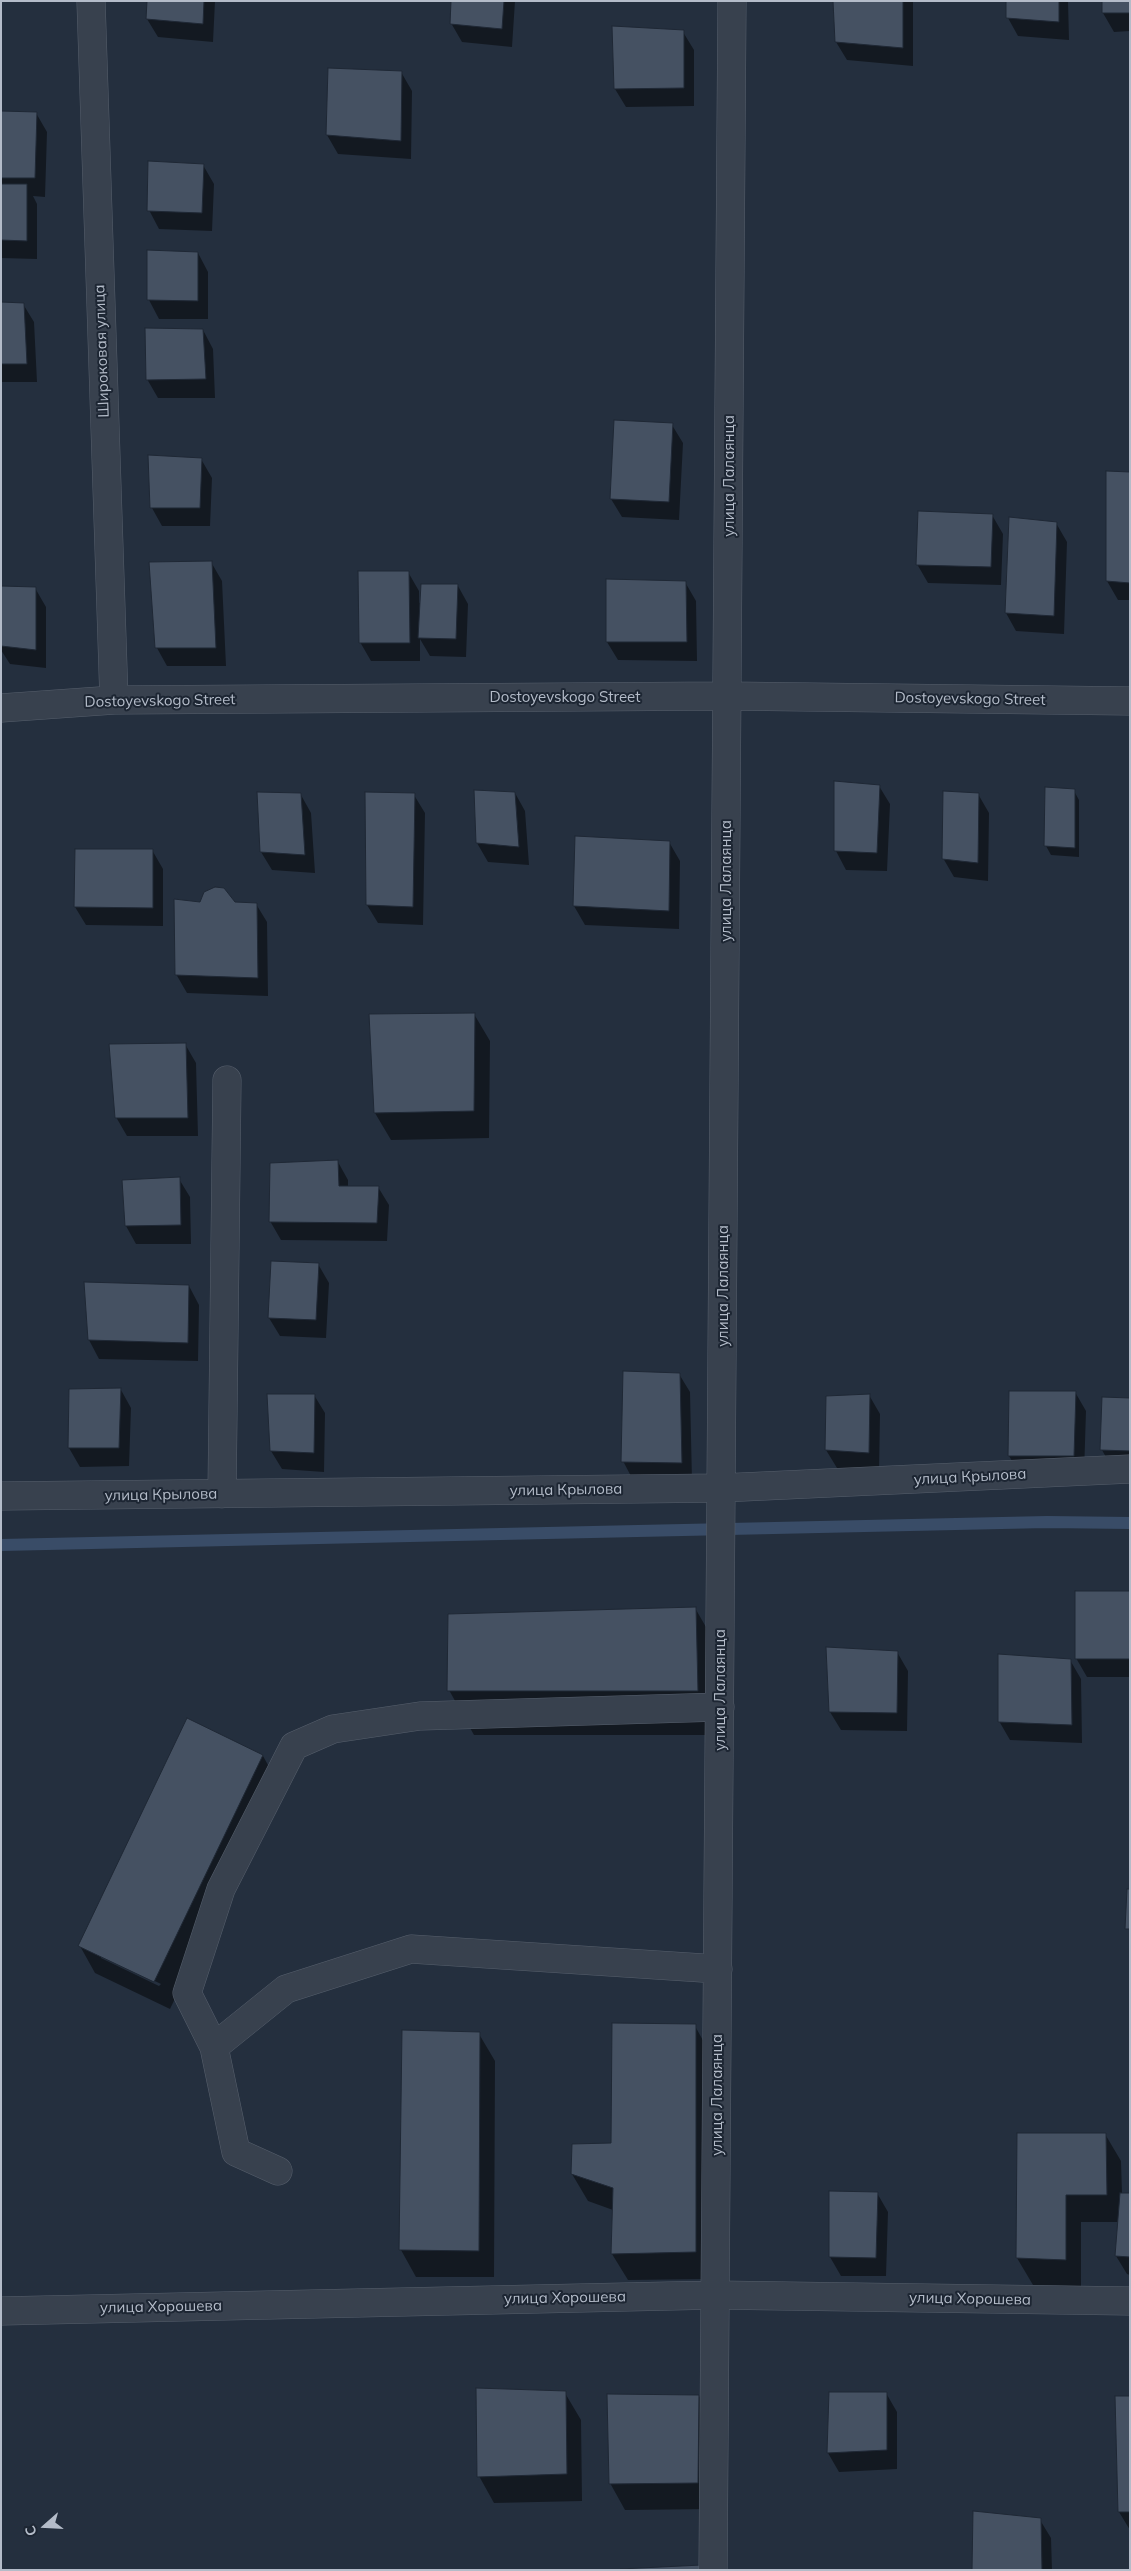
<!DOCTYPE html>
<meta charset="utf-8">
<style>
body{margin:0}
#map{position:relative;width:1131px;height:2571px;overflow:hidden;background:#242f3e;font-family:Mulish,sans-serif}
canvas{display:block}
.frame{position:absolute;inset:0;border:2px solid #b4bcc9;pointer-events:none}
.north{position:absolute;left:20px;top:2501px;width:50px;height:50px;-webkit-text-stroke:4px #1d2633;paint-order:stroke;rotate:251deg;font-size:14px;font-weight:700;line-height:20px;text-align:center;color:#b4bcc9}
.north::after{content:'';display:block;margin:auto;width:18px;height:22px;background:#b4bcc9;clip-path:polygon(50% 0,100% 100%,50% 72%,0 100%)}
</style>
<div id="map">
<canvas width="1131" height="2571"></canvas>
<div class="frame"></div>
<div class="north">С</div>
</div>
<script>
const ctx = document.querySelector('canvas').getContext('2d');
ctx.lineJoin = 'round';
function fillPath(path, color) {
  ctx.fillStyle = color;
  ctx.fill(path, 'evenodd');
}
function poly(rows) {
  const path = new Path2D();
  for (const r of rows) {
    path.moveTo(r[0], r[1]);
    for (let i = 2; i < r.length; i += 2) path.lineTo(r[i], r[i + 1]);
  }
  return path;
}
function stroke(path, color, width, dash) {
  ctx.strokeStyle = color;
  ctx.lineWidth = width;
  ctx.lineCap = dash ? 'butt' : 'round';
  ctx.setLineDash(dash || []);
  ctx.stroke(path);
}
function drawText(font, color, halo, rows, align = 'center') {
  ctx.font = font + ' Mulish,sans-serif';
  ctx.lineWidth = 4;
  ctx.setLineDash([]);
  ctx.textBaseline = 'middle';
  ctx.strokeStyle = halo;
  ctx.fillStyle = color;
  for (const [text, x, y, turn = 0] of rows) {
    ctx.save();
    ctx.translate(x, y);
    ctx.rotate((+turn || 0) * Math.PI / 180);
    ctx.textAlign = isNaN(turn) ? turn : align;
    if (halo) ctx.strokeText(text, 0, 0);
    ctx.fillText(text, 0, 0);
    ctx.restore();
  }
}
fillPath(poly([
 [148,1,215,1,213,42,158,37,147,19],
 [453,1,515,1,512,47,462,42,451,23],
 [835,1,913,1,913,66,847,60,836,42],
 [1008,1,1068,1,1069,40,1018,36,1008,18],
 [1130,1,1130,31,1114,32,1103,13],
 [683,32,694,50,694,106,626,107,615,89],
 [329,70,401,72,412,91,411,159,338,154,327,135],
 [1,113,36,113,47,132,45,197,33,196,37,204,37,259,1,258],
 [203,165,214,184,212,231,159,229,149,210],
 [198,253,208,272,208,319,159,319,149,300],
 [1,304,23,304,34,322,37,382,1,382],
 [203,330,213,349,215,398,158,398,147,379],
 [672,425,683,443,679,520,622,517,611,499],
 [201,459,212,478,210,526,162,526,152,508],
 [1108,473,1130,473,1130,600,1118,600,1107,581],
 [992,515,1003,534,1001,585,928,583,917,564],
 [1056,523,1067,542,1064,634,1016,631,1006,613],
 [211,562,222,581,226,666,167,666,157,648],
 [408,572,419,591,419,603,458,586,468,604,466,657,430,656,420,639,420,661,371,661,360,642],
 [685,582,696,601,697,661,618,660,607,642],
 [1,587,35,588,46,607,46,668,10,664,1,650],
 [879,786,890,804,887,871,846,870,836,851],
 [1074,791,1079,800,1079,857,1051,855,1046,846],
 [515,793,525,811,529,865,488,862,477,843],
 [978,794,989,813,988,881,954,877,943,858],
 [301,795,311,813,315,873,272,870,261,852],
 [414,795,425,813,423,925,378,923,367,905],
 [1,811,2,812,2,874,1,874],
 [669,842,680,861,679,929,585,925,574,906],
 [152,850,163,869,163,926,86,925,75,907],
 [200,903,256,904,267,922,268,996,187,993,176,974],
 [474,1014,490,1041,489,1138,391,1140,375,1113],
 [185,1044,196,1063,198,1136,127,1136,116,1117],
 [338,1162,348,1180,348,1187,378,1187,389,1205,387,1241,281,1240,270,1221],
 [179,1179,190,1197,191,1244,136,1244,126,1226],
 [318,1264,329,1283,326,1338,280,1336,269,1318],
 [85,1284,189,1286,199,1305,198,1361,99,1359,89,1340],
 [679,1374,690,1392,692,1481,633,1480,623,1461],
 [70,1390,121,1390,131,1408,129,1466,80,1467,69,1448],
 [1075,1392,1086,1411,1084,1474,1020,1474,1009,1456],
 [314,1395,325,1413,324,1472,282,1469,271,1451],
 [869,1395,880,1414,879,1471,837,1468,826,1450],
 [1130,1400,1130,1469,1112,1468,1102,1450],
 [1130,1592,1130,1677,1087,1677,1076,1658],
 [695,1608,721,1653,722,1735,474,1735,449,1690],
 [897,1652,908,1671,907,1731,841,1730,830,1712],
 [1070,1660,1081,1679,1082,1743,1010,1740,999,1721],
 [187,1720,263,1756,278,1783,170,2009,95,1973,80,1946],
 [101,1955,161,1984,159,1986,101,1958],
 [695,2026,710,2053,710,2279,628,2280,612,2254,613,2210,588,2201,572,2174,612,2144],
 [479,2034,495,2061,494,2277,416,2277,401,2250],
 [1105,2134,1121,2161,1122,2194,1130,2195,1130,2275,1127,2274,1116,2256,1119,2222,1081,2222,1081,2286,1033,2285,1017,2258],
 [831,2192,877,2193,888,2212,886,2276,841,2276,830,2257],
 [565,2393,581,2420,582,2501,494,2503,479,2476],
 [830,2393,886,2393,897,2412,897,2469,839,2472,828,2453],
 [699,2396,714,2423,713,2509,625,2510,610,2483],
 [1130,2398,1130,2530,1119,2512],
 [1040,2520,1051,2538,1052,2570,973,2570]
]), '#0007');
stroke(poly([
 [1,1545,1047,1522,1130,1523]
]), '#394c67', 12);
const building = poly([
 [147,1,204,1,203,24,146,19,147,1],
 [451,1,504,1,502,29,450,24,451,1],
 [833,1,903,1,903,48,835,42,833,1],
 [1006,1,1059,1,1059,22,1006,18,1006,1],
 [1102,1,1130,1,1130,13,1102,13,1102,1],
 [612,26,684,30,684,88,614,89,612,26],
 [328,68,402,71,401,141,326,135,328,68],
 [1,111,37,112,35,178,1,178,1,111],
 [148,161,204,164,202,213,147,211,148,161],
 [1,184,27,184,27,241,1,240,1,184],
 [147,250,198,252,198,301,147,300,147,250],
 [1,302,24,303,27,364,1,364,1,302],
 [145,328,203,329,206,379,146,380,145,328],
 [614,420,673,423,669,502,610,499,614,420],
 [148,455,202,458,200,508,150,508,148,455],
 [1106,471,1130,472,1130,583,1106,581,1106,471],
 [918,511,993,514,991,567,916,565,918,511],
 [1009,517,1057,522,1054,616,1005,613,1009,517],
 [212,561,216,648,155,648,149,562,212,561],
 [358,571,409,571,410,643,359,643,358,571],
 [606,579,686,581,687,642,606,642,606,579],
 [421,584,458,584,456,639,418,638,421,584],
 [1,586,36,587,36,650,1,646,1,586],
 [834,781,880,785,877,853,834,851,834,781],
 [1045,787,1075,789,1075,848,1044,846,1045,787],
 [474,790,515,792,519,847,476,843,474,790],
 [943,791,979,793,978,863,942,859,943,791],
 [257,792,301,793,305,855,260,852,257,792],
 [365,792,415,793,413,907,366,905,365,792],
 [575,836,670,841,669,911,573,906,575,836],
 [75,849,153,849,153,908,74,907,75,849],
 [215,887,224,888,235,902,257,903,258,978,175,975,174,899,200,902,204,892,215,887],
 [475,1013,474,1111,374,1113,369,1014,475,1013],
 [186,1043,188,1118,115,1118,109,1044,186,1043],
 [338,1160,339,1186,379,1186,377,1223,269,1222,270,1163,338,1160],
 [180,1177,181,1225,125,1226,122,1180,180,1177],
 [271,1261,319,1263,316,1320,268,1318,271,1261],
 [84,1282,189,1285,188,1343,88,1340,84,1282],
 [623,1371,680,1373,682,1463,621,1462,623,1371],
 [121,1388,119,1448,68,1448,69,1389,121,1388],
 [1009,1391,1076,1391,1074,1456,1008,1456,1009,1391],
 [267,1394,315,1394,314,1453,270,1451,267,1394],
 [870,1394,869,1453,825,1450,826,1396,870,1394],
 [1102,1397,1130,1398,1130,1451,1100,1450,1102,1397],
 [1075,1591,1130,1591,1130,1659,1075,1659,1075,1591],
 [696,1607,698,1691,447,1691,448,1614,696,1607],
 [826,1647,898,1651,897,1713,829,1712,826,1647],
 [998,1654,1071,1659,1072,1725,998,1722,998,1654],
 [187,1718,263,1755,154,1982,78,1946,187,1718],
 [1127,1889,1130,1889,1130,1929,1125,1929,1127,1889],
 [612,2023,696,2024,696,2252,611,2254,613,2188,571,2174,572,2144,611,2143,612,2023],
 [402,2030,480,2032,479,2251,399,2250,402,2030],
 [1017,2133,1106,2133,1107,2195,1066,2195,1066,2260,1016,2258,1017,2133],
 [829,2191,878,2192,876,2258,829,2257,829,2191],
 [1120,2193,1130,2193,1130,2257,1115,2256,1120,2193],
 [476,2388,566,2391,567,2474,477,2477,476,2388],
 [829,2392,887,2392,887,2450,827,2453,829,2392],
 [607,2394,699,2395,698,2483,609,2484,607,2394],
 [1115,2396,1130,2396,1130,2512,1118,2512,1115,2396],
 [973,2511,1041,2518,1042,2570,972,2570,973,2511],
 [702,2565,701,2570,620,2570,620,2569,702,2565]
]);
fillPath(building, '#455162');
stroke(building, '#1f2835', 1);
const minor = poly([
 [91,1,114,700],
 [1,708,114,700,727,696,1130,701],
 [222,1494,227,1080],
 [1,1496,721,1488,1130,1469],
 [214,2047,286,1989,411,1949,718,1969],
 [278,2171,236,2152,214,2047,187,1993,221,1889,294,1746,333,1729,420,1716,720,1707],
 [1,2311,715,2295,1130,2301],
 [713,2570,732,1]
]);
stroke(minor, '#565f6c', 29);
stroke(minor, '#38414e', 28);
drawText('15px', '#b4bcc9', '#1d2633', [
 ["Широковая улица",102,351,-92],
 ["улица Лалаянца",729,476,-90],
 ["Dostoyevskogo Street",565,697],
 ["Dostoyevskogo Street",970,699,1],
 ["Dostoyevskogo Street",160,701,-1],
 ["улица Лалаянца",726,881,-90],
 ["улица Лалаянца",723,1286,-90],
 ["улица Крылова",970,1477,-3],
 ["улица Крылова",566,1490,-1],
 ["улица Крылова",161,1495,-1],
 ["улица Лалаянца",720,1690,-90],
 ["улица Лалаянца",717,2095,-90],
 ["улица Хорошева",565,2298,-1],
 ["улица Хорошева",970,2299,1],
 ["улица Хорошева",161,2307,-1]
]);
</script>
